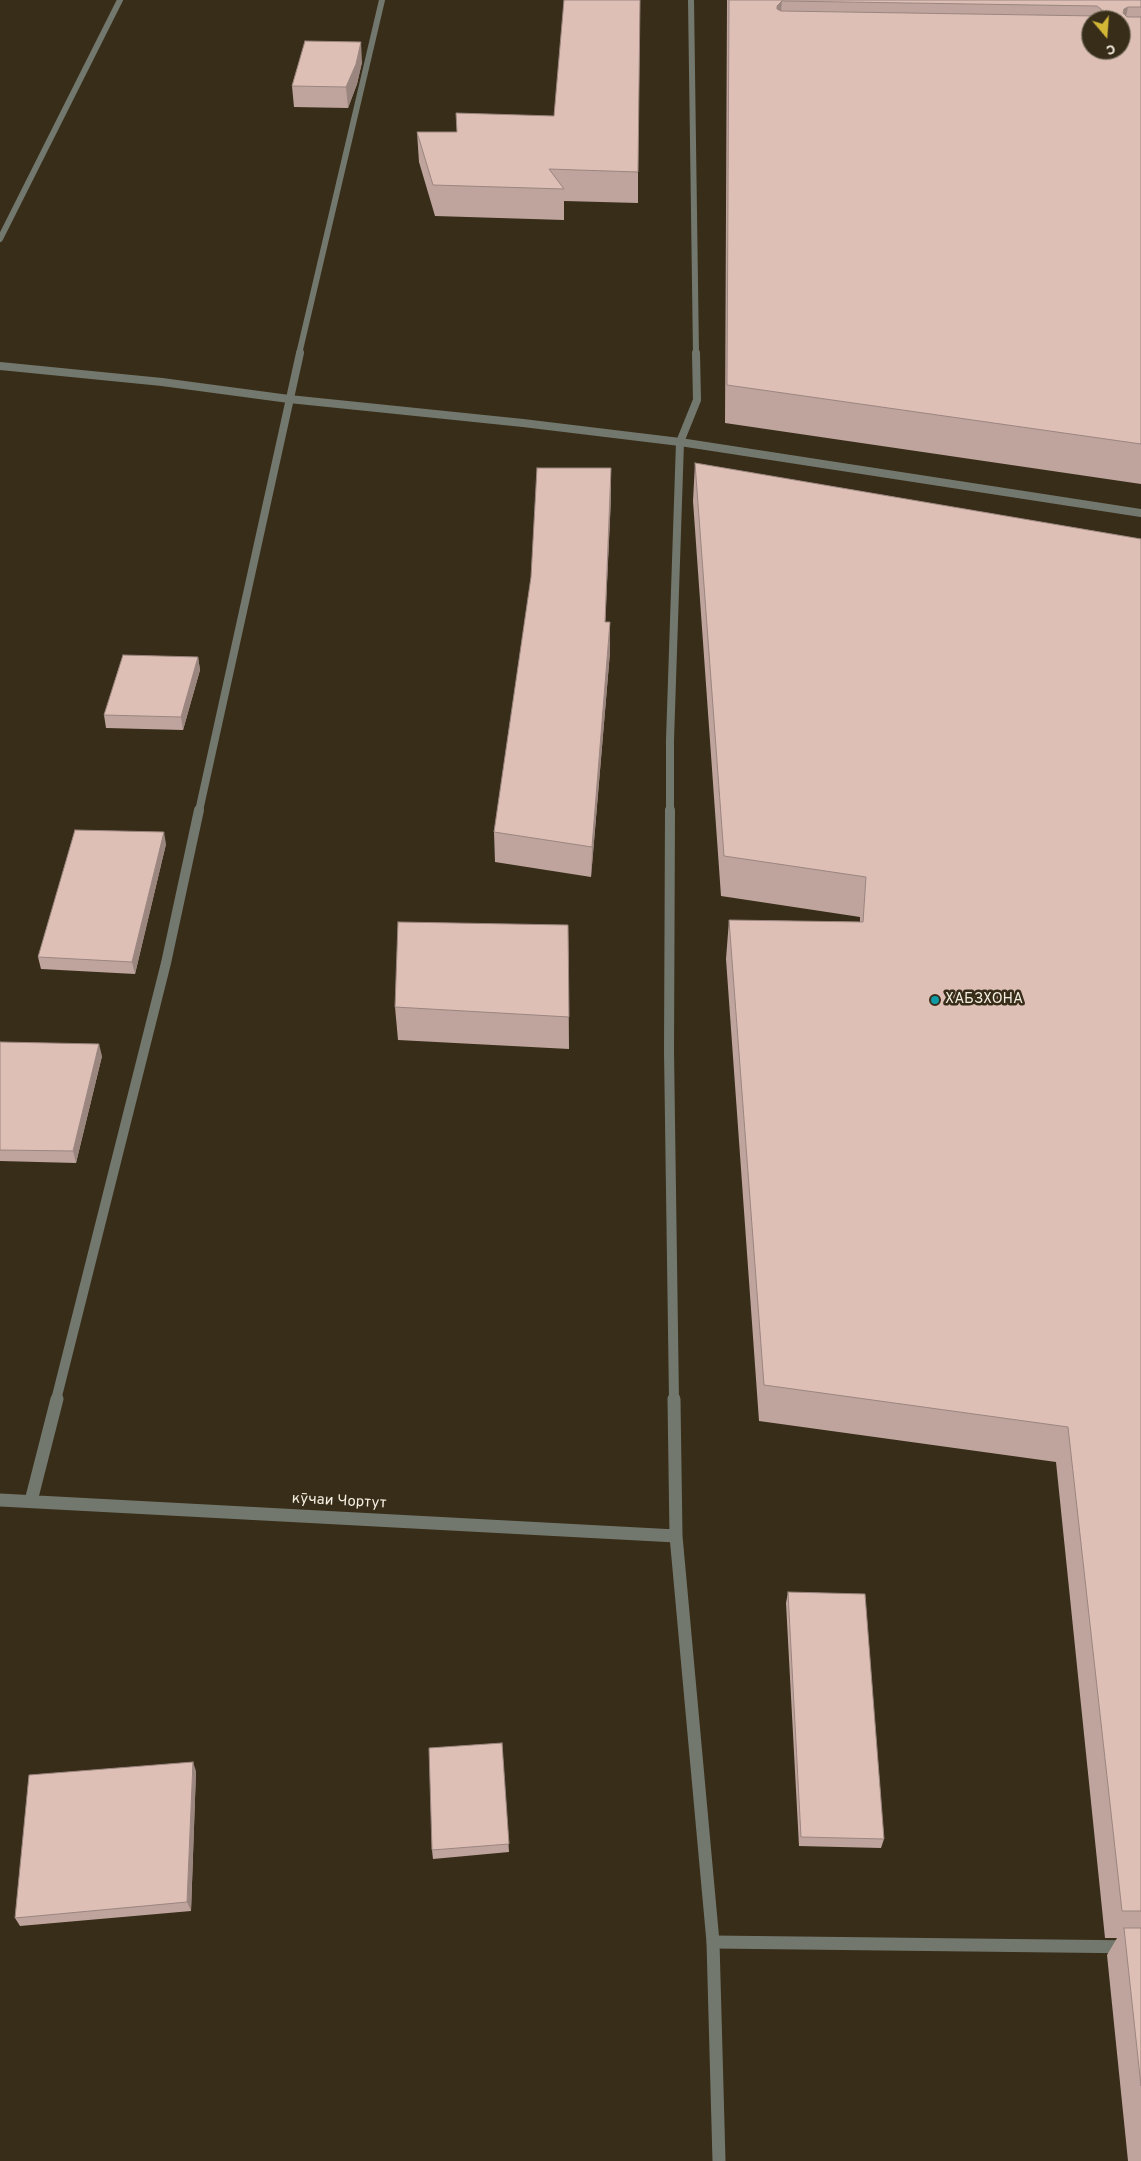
<!DOCTYPE html>
<meta charset="utf-8">
<style>
body{margin:0}
#map{position:relative;width:1141px;height:2161px;overflow:hidden;background:#382d19;font-family:Overpass,sans-serif}
canvas{display:block}
.north{position:absolute;left:1081px;top:10px;width:50px;height:50px;box-sizing:border-box;background:#382d19;border:1px solid #847b69;border-radius:50%;rotate:162deg;font-size:14px;font-weight:700;line-height:20px;text-align:center;color:#f5efe2}
.north::after{content:'';display:block;margin:auto;width:18px;height:22px;background:#d2b736;clip-path:polygon(50% 0,100% 100%,50% 72%,0 100%)}
</style>
<div id="map">
<canvas width="1141" height="2161"></canvas>
<div class="north">С</div>
</div>
<script>
const ctx = document.querySelector('canvas').getContext('2d');
ctx.lineJoin = 'round';
function poly(rows) {
  const path = new Path2D();
  for (const r of rows) {
    path.moveTo(r[0], r[1]);
    for (let i = 2; i < r.length; i += 2) path.lineTo(r[i], r[i + 1]);
  }
  return path;
}
function stroke(path, color, width, dash) {
  ctx.strokeStyle = color;
  ctx.lineWidth = width;
  ctx.lineCap = dash ? 'butt' : 'round';
  ctx.setLineDash(dash || []);
  ctx.stroke(path);
}
function fillPath(path, color) {
  ctx.fillStyle = color;
  ctx.fill(path, 'evenodd');
}
function drawText(font, color, halo, rows, align = 'center') {
  ctx.font = font + ' Overpass,sans-serif';
  ctx.lineWidth = 5;
  ctx.setLineDash([]);
  ctx.textBaseline = 'middle';
  ctx.strokeStyle = halo;
  ctx.fillStyle = color;
  for (const [text, x, y, turn = 0] of rows) {
    ctx.save();
    ctx.translate(x, y);
    ctx.rotate((+turn || 0) * Math.PI / 180);
    ctx.textAlign = isNaN(turn) ? turn : align;
    if (halo) ctx.strokeText(text, 0, 0);
    ctx.fillText(text, 0, 0);
    ctx.restore();
  }
}
stroke(poly([
 [691,0,696,354]
]), '#73786e', 6);
stroke(poly([
 [680,442,697,400,696,353]
]), '#73786e', 8);
stroke(poly([
 [713,1942,1141,1947]
]), '#73786e', 13);
stroke(poly([
 [0,239,120,0],
 [299,354,382,0]
]), '#73786e', 6);
stroke(poly([
 [199,811,300,353],
 [670,811,670,740,680,442]
]), '#73786e', 8);
stroke(poly([
 [670,810,669,1051,674,1400],
 [56,1400,166,963,199,810]
]), '#73786e', 10);
stroke(poly([
 [674,1399,676,1536,713,1942,719,2161],
 [0,1500,676,1536],
 [31,1501,57,1399]
]), '#73786e', 13);
stroke(poly([
 [0,366,162,382,289,399,523,423,680,442,1141,513]
]), '#73786e', 8);
fillPath(poly([
 [727,0,1141,0,1141,484,725,423],
 [362,62,357,84,348,108,294,107,292,86],
 [417,132,638,172,638,203,564,201,564,220,435,216,419,162],
 [695,463,1141,539,1141,2161,1128,2161,1107,1955,1117,1938,1105,1938,1056,1462,759,1421,726,959,729,920,860,922,860,917,721,896,693,501],
 [611,468,611,497,605,622,610,622,610,652,591,877,495,862,494,832],
 [198,657,200,670,183,730,106,728,104,715],
 [166,844,135,974,41,969,38,957],
 [568,925,569,1049,398,1040,395,1007],
 [0,1042,102,1056,76,1163,0,1161],
 [788,1592,884,1839,881,1848,799,1846,786,1603],
 [502,1743,509,1852,433,1859,432,1850],
 [196,1771,191,1911,20,1926,15,1918]
]), '#bea49d');
fillPath(poly([
 [782,1,779,35,777,6],
 [1128,7,1121,41,1121,21,1124,9],
 [361,42,362,62,357,84,348,108,346,87],
 [611,468,611,497,604,651,605,622],
 [610,622,610,652,591,877,592,847],
 [198,657,200,670,183,730,181,717],
 [164,832,166,844,135,974,132,962],
 [99,1044,102,1056,76,1163,73,1151],
 [193,1762,196,1771,191,1911,187,1902]
]), '#9b867f');
const building = poly([
 [564,0,640,0,638,172,549,169,564,189,433,185,417,132,457,132,456,113,554,116,564,0],
 [729,0,1141,0,1141,7,1128,7,1124,9,1123,13,1127,17,1141,17,1141,444,727,385,729,0],
 [782,1,1097,6,1101,9,1102,12,1097,16,781,11,777,9,777,6,782,1],
 [1091,20,1121,20,1121,50,1091,50,1091,20],
 [305,41,361,42,356,64,346,87,292,86,305,41],
 [695,463,1141,539,1141,1911,1122,1911,1068,1427,764,1385,729,920,863,922,866,877,724,856,695,463],
 [537,468,611,468,605,622,610,622,592,847,494,832,531,577,537,468],
 [123,655,198,657,181,717,104,715,123,655],
 [75,830,164,832,132,962,38,957,75,830],
 [398,922,568,925,569,1017,395,1007,398,922],
 [0,1042,99,1044,73,1151,0,1150,0,1042],
 [788,1592,865,1594,884,1839,801,1837,788,1592],
 [502,1743,509,1844,432,1850,429,1748,502,1743],
 [193,1762,187,1902,15,1918,29,1775,193,1762],
 [1124,1928,1141,1928,1141,2086,1124,1928]
]);
fillPath(building, '#ddbfb6');
stroke(building, '#9b867f', 1);
for (const [x, y, r, color] of [
 [935,1000,5,"#0f9aa8"]
]) {
  const dot = new Path2D();
  dot.arc(x, y, r, 0, 2 * Math.PI);
  ctx.fillStyle = color;
  ctx.fill(dot);
  stroke(dot, '#382d19', 2);
}
drawText('15px', '#f5efe2', '#382d19', [
 ["ХАБЗХОНА",945,1000]
], 'left');
drawText('15px', '#f5efe2', '#382d19', [
 ["кӯчаи Чортут",339,1502,3]
]);
</script>
